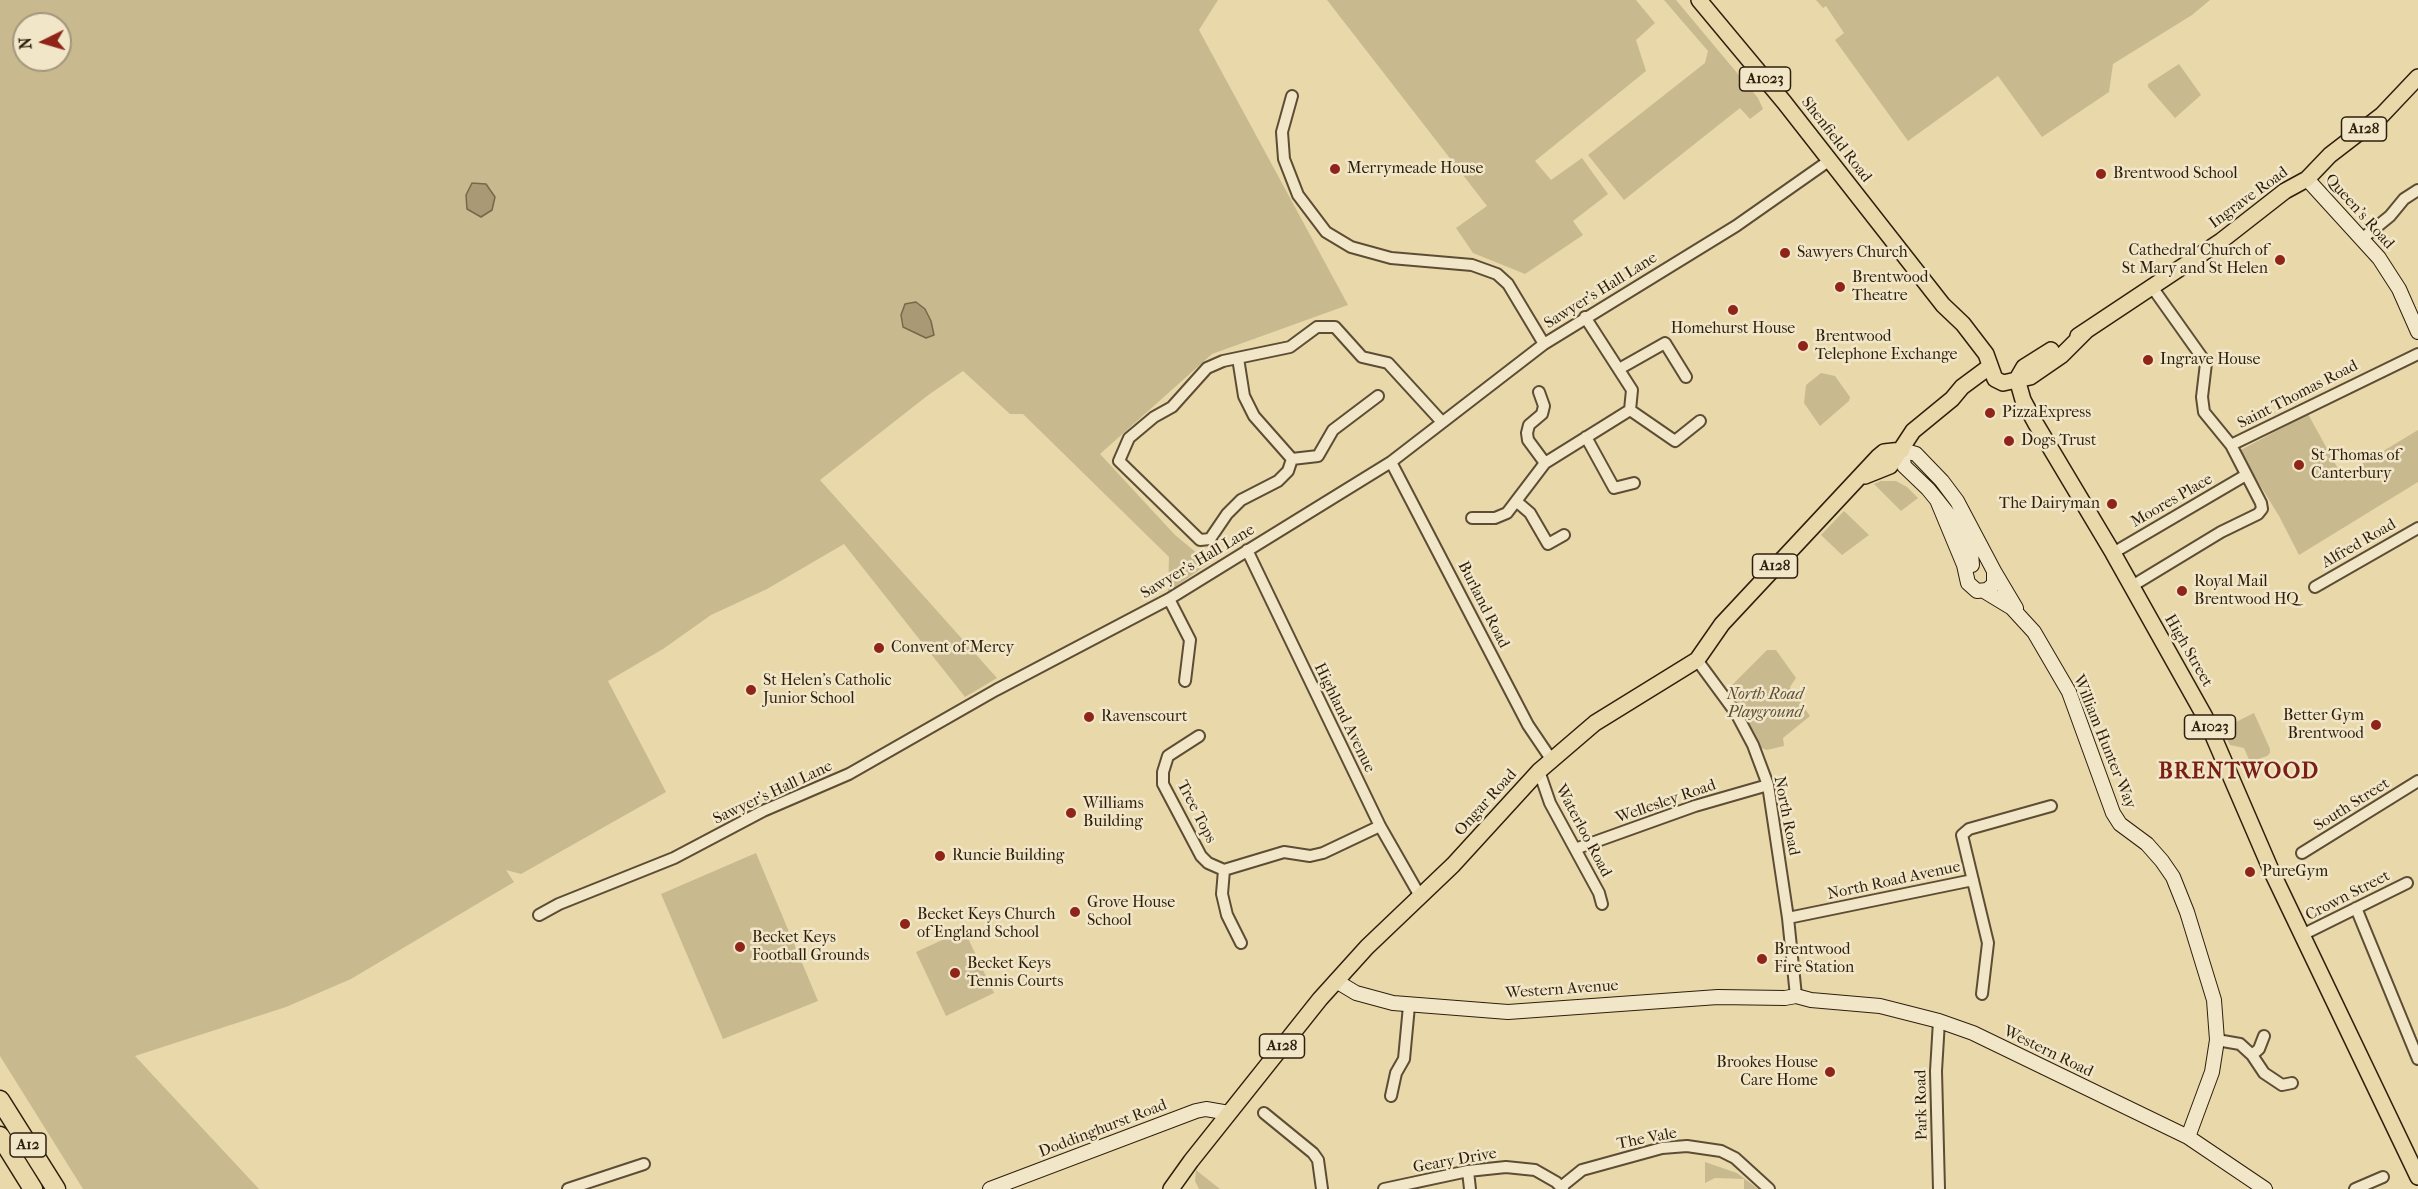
<!DOCTYPE html>
<style>
body{margin:0}
#map{position:relative;width:2418px;height:1189px;overflow:hidden;background:#e9d8aa;font-family:"IM FELL French Canon",serif}
canvas{display:block}
.north{position:absolute;left:12px;top:12px;width:60px;height:60px;box-sizing:border-box;background:#f1e6c8;border:2px solid #a3967d;border-radius:50%;rotate:265deg;font-size:16px;font-weight:700;line-height:24px;text-align:center;color:#2e1f0c}
.north::after{content:'';display:block;margin:auto;width:21px;height:27px;background:#8f2418;clip-path:polygon(50% 0,100% 100%,50% 72%,0 100%)}
</style>
<div id="map">
<canvas width="2418" height="1189"></canvas>
<div class="north">N</div>
</div>
<script>
const ctx = document.querySelector('canvas').getContext('2d');
ctx.lineJoin = 'round';
function fillPath(path, color) {
  ctx.fillStyle = color;
  ctx.fill(path, 'evenodd');
}
function poly(rows) {
  const path = new Path2D();
  for (const r of rows) {
    path.moveTo(r[0], r[1]);
    for (let i = 2; i < r.length; i += 2) path.lineTo(r[i], r[i + 1]);
  }
  return path;
}
function stroke(path, color, width, dash) {
  ctx.strokeStyle = color;
  ctx.lineWidth = width;
  ctx.lineCap = dash ? 'butt' : 'round';
  ctx.setLineDash(dash || []);
  ctx.stroke(path);
}
function drawText(font, color, halo, rows, align = 'center') {
  ctx.font = font + ' "IM FELL French Canon",serif';
  ctx.lineWidth = 5;
  ctx.setLineDash([]);
  ctx.textBaseline = 'middle';
  ctx.strokeStyle = halo;
  ctx.fillStyle = color;
  for (const [text, x, y, turn = 0] of rows) {
    ctx.save();
    ctx.translate(x, y);
    ctx.rotate((+turn || 0) * Math.PI / 180);
    ctx.textAlign = isNaN(turn) ? turn : align;
    if (halo) ctx.strokeText(text, 0, 0);
    ctx.fillText(text, 0, 0);
    ctx.restore();
  }
}
fillPath(poly([
 [0,0,1218,0,1199,30,1348,305,1212,354,1100,454,1175,535,1209,563,1168,592,1169,557,1023,414,1010,414,963,371,927,396,820,480,997,678,965,697,844,544,767,589,711,615,663,649,608,681,666,792,521,874,506,870,514,882,351,979,286,1007,135,1056,259,1189,83,1189,0,1056],
 [24,24,60,24,60,60,24,60],
 [1327,0,1636,0,1655,23,1636,40,1646,71,1535,161,1551,180,1582,158,1608,194,1573,221,1583,235,1525,274,1473,253,1456,228,1487,206],
 [1664,0,1676,0,1758,98,1763,109,1750,119,1740,108,1624,200,1588,155,1705,63,1708,51],
 [1816,0,2210,0,2192,15,2113,64,2109,92,2042,137,1998,76,1908,141,1835,40,1844,33,1826,6,1823,8],
 [2179,64,2201,95,2175,118,2148,87,2148,84],
 [1821,373,1835,376,1850,397,1849,401,1820,426,1804,403,1806,385],
 [2308,414,2342,476,2418,430,2418,482,2299,555,2279,516,2239,451],
 [1881,481,1896,481,1907,487,1918,498,1901,511,1874,484],
 [1844,511,1869,535,1842,555,1821,535],
 [1767,650,1776,650,1796,678,1790,687,1810,716,1783,738,1784,746,1767,750,1753,745,1723,694],
 [2254,713,2270,749,2270,753,2267,756,2240,766,2250,762,2244,748,2230,745,2222,729],
 [756,853,818,1001,723,1039,661,894],
 [964,930,994,993,946,1016,916,952],
 [1705,1162,1737,1173,1758,1189,1744,1189,1744,1179,1715,1178,1705,1183],
 [1196,1170,1220,1189,1199,1189,1195,1181]
]), '#c9b98f');
const water = poly([
 [472,183,486,184,495,197,492,210,481,217,467,209,466,195,472,183],
 [916,302,925,309,931,321,934,335,926,338,903,327,901,315,905,304,916,302]
]);
fillPath(water, '#a99974');
stroke(water, '#78684a', 1.5);
const street = poly([
 [1292,96,1282,132,1284,159,1298,195,1326,232,1351,247,1391,258,1472,265,1497,274,1508,284,1544,344],
 [2363,238,2390,216,2404,199,2418,190],
 [1238,358,1244,396,1254,416,1292,459],
 [1619,369,1665,343,1686,377],
 [1539,392,1544,406,1542,414,1529,425,1527,433,1528,440,1545,463],
 [1378,396,1333,430,1318,456,1292,459,1288,471,1278,481,1241,500,1227,514,1210,539,1200,540,1119,461,1129,438,1154,417,1172,407,1207,368,1223,361,1290,347,1317,327,1335,327,1362,357,1388,363,1442,422],
 [1630,410,1675,441,1700,421],
 [1586,437,1614,488,1634,483],
 [2231,445,2418,354],
 [1391,462,1528,725,1551,759],
 [1516,501,1530,513,1548,544,1564,535],
 [1472,518,1495,518,1507,513,1545,463,1630,410,1632,390,1585,317],
 [1247,550,1380,826,1420,896],
 [2113,553,2246,475],
 [2132,586,2221,532,2258,514,2262,509,2261,503,2231,445,2204,412,2202,397,2206,363,2152,287],
 [2315,587,2418,528],
 [1169,599,1190,640,1185,681],
 [1697,660,1736,713,1753,745,1768,785,1788,918,1796,996],
 [1199,736,1168,756,1163,772,1163,784,1201,856,1208,863,1224,870],
 [1539,771,1550,803,1599,893,1602,904],
 [1575,849,1695,806,1768,785],
 [2302,853,2418,781],
 [2356,908,2418,1059],
 [539,915,559,904,674,858,763,811,849,774,996,690,1169,599,1391,462,1544,344,1736,226,1830,160],
 [1788,918,1973,880],
 [2302,935,2407,883],
 [1241,943,1227,915,1222,894,1224,870,1284,852,1310,856,1323,853,1380,826],
 [1982,994,1988,943,1962,835,1969,829,2051,806],
 [2217,1040,2240,1044,2252,1055,2264,1073,2282,1085,2292,1083],
 [2252,1055,2259,1049,2264,1036],
 [1391,1096,1396,1073,1404,1059,1409,1006],
 [1264,1113,1313,1153,1318,1160,1322,1189],
 [1468,1171,1470,1189],
 [1561,1187,1582,1170,1662,1148,1687,1146,1721,1151,1735,1158,1769,1189],
 [568,1189,644,1164],
 [1384,1189,1468,1171,1506,1167,1535,1170,1556,1182,1563,1189],
 [1939,1189,1936,1071,1939,1021],
 [2355,1189,2383,1177]
]);
const secondary = poly([
 [2307,179,2379,258,2399,289,2418,332],
 [1937,500,1964,565,1968,583,1977,591,1987,590,1994,584,1994,571,1957,501,1942,481,1916,454,1902,450,1904,466,1928,489,1937,500,1949,515,1958,529,1971,553,1972,565],
 [1994,571,2016,608],
 [1984,591,2012,608,2034,632,2069,692,2113,813,2120,824,2147,844,2162,861,2173,877,2187,912,2214,1000,2217,1040,2212,1072,2188,1137],
 [1336,981,1356,993,1393,1003,1508,1012,1718,997,1785,998,1796,996,1811,1000,1880,1006,1939,1021,1973,1033,2188,1137,2265,1189],
 [990,1189,1196,1111,1206,1109,1229,1113]
]);
const primary = poly([
 [1699,0,1784,102,1943,305,1963,324,1986,354,1995,379,2003,383,2030,377,2062,355,2086,331],
 [2078,336,2221,241,2285,191,2307,179,2330,155,2382,115,2418,77],
 [2017,379,2023,400,2036,424,2113,553,2205,717,2271,870,2418,1177],
 [2017,379,2024,367,2051,350],
 [1865,476,1890,466,1913,431,1952,399,1962,387,1989,367],
 [1171,1189,1191,1161,1320,999,1367,947,1453,865,1539,771,1595,723,1697,660,1722,624,1878,457,1884,452,1902,450]
]);
const highway = poly([
 [0,1100,56,1189],
 [0,1136,33,1189]
]);
stroke(street, '#5d4d34', 14);
stroke(secondary, '#2e1f0c', 16);
stroke(primary, '#2e1f0c', 18);
stroke(highway, '#2e1f0c', 21);
stroke(street, '#f1e6c8', 10);
stroke(secondary, '#f1e6c8', 14);
stroke(primary, '#e9d8aa', 15);
stroke(highway, '#e9d8aa', 18);
for (const [x, y, r, color] of [
 [1335,169,6,"#8f2418"],
 [2101,174,6,"#8f2418"],
 [1785,253,6,"#8f2418"],
 [2280,260,6,"#8f2418"],
 [1840,287,6,"#8f2418"],
 [1733,310,6,"#8f2418"],
 [1803,346,6,"#8f2418"],
 [2148,360,6,"#8f2418"],
 [1990,413,6,"#8f2418"],
 [2009,441,6,"#8f2418"],
 [2299,465,6,"#8f2418"],
 [2112,504,6,"#8f2418"],
 [2182,591,6,"#8f2418"],
 [879,648,6,"#8f2418"],
 [751,690,6,"#8f2418"],
 [1089,717,6,"#8f2418"],
 [2376,725,6,"#8f2418"],
 [1071,813,6,"#8f2418"],
 [940,856,6,"#8f2418"],
 [2250,872,6,"#8f2418"],
 [1075,912,6,"#8f2418"],
 [905,924,6,"#8f2418"],
 [740,947,6,"#8f2418"],
 [1762,959,6,"#8f2418"],
 [955,973,6,"#8f2418"],
 [1830,1072,6,"#8f2418"]
]) {
  const dot = new Path2D();
  dot.arc(x, y, r, 0, 2 * Math.PI);
  ctx.fillStyle = color;
  ctx.fill(dot);
  stroke(dot, '#f1e6c8', 2);
}
for (const [x, y, w] of [
 [1765,79,51],
 [2364,129,45],
 [1775,566,45],
 [2210,727,51],
 [1282,1046,45],
 [28,1145,36]
]) {
  const box = new Path2D();
  box.roundRect(x - w / 2, y - 12, w, 24, 4.5);
  ctx.fillStyle = '#f1e6c8';
  ctx.fill(box);
  stroke(box, '#2e1f0c', 1.5);
}
drawText('bold 15px', '#2e1f0c', null, [
 ["A1023",1765,79],
 ["A128",2364,129],
 ["A128",1775,566],
 ["A1023",2210,727],
 ["A128",1282,1046],
 ["A12",28,1145]
]);
drawText('16px', '#2e1f0c', '#f1e6c8', [
 ["Shenfield Road",1836,140,52],
 ["Ingrave Road",2249,198,-36],
 ["Queen's Road",2359,212,48],
 ["Sawyer's Hall Lane",1601,291,-32],
 ["Saint Thomas Road",2298,395,-27],
 ["Moores Place",2172,501,-30],
 ["Alfred Road",2359,544,-30],
 ["Sawyer's Hall Lane",1198,562,-31],
 ["Burland Road",1483,605,63],
 ["High Street",2188,651,60],
 ["Highland Avenue",1344,718,64],
 ["William Hunter Way",2104,742,68],
 ["Sawyer's Hall Lane",773,793,-25],
 ["Wellesley Road",1666,802,-19],
 ["Ongar Road",1486,803,-48],
 ["South Street",2352,805,-32],
 ["Tree Tops",1196,812,63],
 ["North Road",1786,816,79],
 ["Waterloo Road",1583,831,62],
 ["North Road Avenue",1894,881,-12],
 ["Crown Street",2348,896,-27],
 ["Western Avenue",1562,990,-4],
 ["Western Road",2048,1052,26],
 ["Park Road",1922,1105,-91],
 ["Doddinghurst Road",1103,1129,-21],
 ["The Vale",1647,1139,-11],
 ["Geary Drive",1455,1161,-10]
]);
drawText('16px', '#2e1f0c', '#f1e6c8', [
 ["Merrymeade House",1347,169],
 ["Brentwood School",2113,174],
 ["Cathedral Church of",2268,251,"right"],
 ["St Mary and St Helen",2268,269,"right"],
 ["Sawyers Church",1797,253],
 ["Brentwood",1852,278],
 ["Theatre",1852,296],
 ["Homehurst House",1733,329,"center"],
 ["Brentwood",1815,337],
 ["Telephone Exchange",1815,355],
 ["Ingrave House",2160,360],
 ["PizzaExpress",2002,413],
 ["Dogs Trust",2021,441],
 ["St Thomas of",2311,456],
 ["Canterbury",2311,474],
 ["The Dairyman",2100,504,"right"],
 ["Royal Mail",2194,582],
 ["Brentwood HQ",2194,600],
 ["Convent of Mercy",891,648],
 ["St Helen's Catholic",763,681],
 ["Junior School",763,699],
 ["Better Gym",2364,716,"right"],
 ["Brentwood",2364,734,"right"],
 ["Ravenscourt",1101,717],
 ["Williams",1083,804],
 ["Building",1083,822],
 ["Runcie Building",952,856],
 ["PureGym",2262,872],
 ["Grove House",1087,903],
 ["School",1087,921],
 ["Becket Keys Church",917,915],
 ["of England School",917,933],
 ["Becket Keys",752,938],
 ["Football Grounds",752,956],
 ["Brentwood",1774,950],
 ["Fire Station",1774,968],
 ["Becket Keys",967,964],
 ["Tennis Courts",967,982],
 ["Brookes House",1818,1063,"right"],
 ["Care Home",1818,1081,"right"]
], 'left');
drawText('italic 16px', '#5c4d33', '#f1e6c8', [
 ["North Road",1765,695],
 ["Playground",1765,713]
]);
ctx.letterSpacing = '1.5px';
drawText('bold 22px', '#7a1f14', '#f1e6c8', [
 ["BRENTWOOD",2239,773]
]);
ctx.letterSpacing = '0px';
</script>
